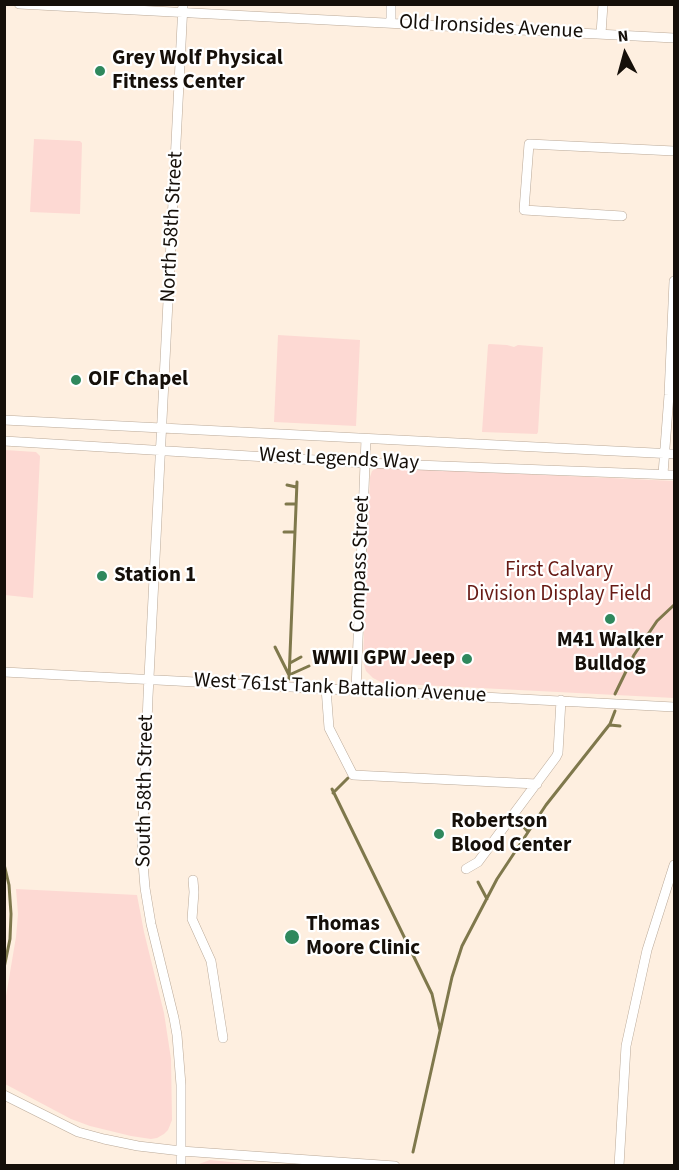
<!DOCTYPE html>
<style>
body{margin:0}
#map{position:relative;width:679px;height:1170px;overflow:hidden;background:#feefe0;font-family:"Source Sans 3",sans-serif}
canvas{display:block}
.frame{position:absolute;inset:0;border:6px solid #150f09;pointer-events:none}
.north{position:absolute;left:595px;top:24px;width:60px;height:60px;-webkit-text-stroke:4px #fff;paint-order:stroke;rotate:354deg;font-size:16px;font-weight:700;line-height:24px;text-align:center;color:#150f09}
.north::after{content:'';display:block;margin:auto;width:21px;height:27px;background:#150f09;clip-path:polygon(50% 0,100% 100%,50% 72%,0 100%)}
</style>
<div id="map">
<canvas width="679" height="1170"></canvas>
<div class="frame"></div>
<div class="north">N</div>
</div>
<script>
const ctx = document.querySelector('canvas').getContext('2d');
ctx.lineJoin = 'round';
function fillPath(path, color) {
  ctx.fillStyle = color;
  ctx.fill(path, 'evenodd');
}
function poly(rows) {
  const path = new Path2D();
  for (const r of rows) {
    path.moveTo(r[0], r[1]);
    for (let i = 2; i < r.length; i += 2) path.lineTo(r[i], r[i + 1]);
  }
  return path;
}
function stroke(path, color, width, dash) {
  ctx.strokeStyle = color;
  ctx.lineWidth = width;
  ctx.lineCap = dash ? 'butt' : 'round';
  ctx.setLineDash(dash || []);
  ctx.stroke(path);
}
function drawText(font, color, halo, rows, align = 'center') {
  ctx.font = font + ' "Source Sans 3",sans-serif';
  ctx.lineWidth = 4.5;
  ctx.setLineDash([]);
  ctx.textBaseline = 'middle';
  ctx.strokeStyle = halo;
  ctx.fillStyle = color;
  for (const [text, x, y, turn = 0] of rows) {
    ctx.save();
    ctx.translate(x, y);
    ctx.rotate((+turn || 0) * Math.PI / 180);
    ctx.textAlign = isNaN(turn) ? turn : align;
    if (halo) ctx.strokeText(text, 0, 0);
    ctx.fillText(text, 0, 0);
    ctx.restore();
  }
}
fillPath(poly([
 [34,139,80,141,82,143,80,214,30,212],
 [278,335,360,340,356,426,274,422],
 [489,344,507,345,514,347,518,345,543,347,538,432,537,434,482,432,488,345],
 [5,450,36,452,40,456,33,598,5,595],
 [378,467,674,481,674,698,383,683,373,678,366,671,363,661,370,477,372,471],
 [16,889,137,895,144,932,164,1013,171,1059,172,1120,168,1130,164,1134,157,1138,151,1139,131,1136,90,1126,71,1119,5,1084,5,1002,16,937,18,914],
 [210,1160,240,1163,281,1165,196,1165]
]), '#fdd9d3');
stroke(poly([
 [287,485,296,487],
 [286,504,296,504],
 [284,532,294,532],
 [275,647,289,675,309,666],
 [290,663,301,657],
 [289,679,297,482],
 [615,694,634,655,657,621,674,605],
 [610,725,620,726],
 [332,789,432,994,440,1030],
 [333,793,348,778],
 [518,820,528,832],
 [4,864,9,885,11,914,10,939,4,968],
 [478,882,487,899],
 [413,1152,452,977,462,946,497,879,546,805,610,724,615,711]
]), '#7f784c', 3);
const minor = poly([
 [19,4,674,38],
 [391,23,391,4],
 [601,34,603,4],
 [622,216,524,210,529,144,674,151],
 [4,420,674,454],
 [4,441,365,463,674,475],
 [663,474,669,395,674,281],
 [4,672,674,707],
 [326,688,329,728,353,775,537,784],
 [356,690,366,439],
 [466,869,478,862,556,757,558,753,561,700],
 [193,880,194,892,192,919,211,961,223,1038],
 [4,1095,78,1132,104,1139,138,1146,181,1151,395,1166],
 [181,1166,181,1085,177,1035,174,1018,151,924,145,888,142,850,148,697,183,4],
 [619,1166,626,1046,647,950,674,865]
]);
stroke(minor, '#baa998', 10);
stroke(minor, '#fff', 9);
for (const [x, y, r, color] of [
 [100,71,6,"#2f885d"],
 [76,380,6,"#2f885d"],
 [102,576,6,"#2f885d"],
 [610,619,6,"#2f885d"],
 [467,659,6,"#2f885d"],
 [439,834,6,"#2f885d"],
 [292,937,8,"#2f885d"]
]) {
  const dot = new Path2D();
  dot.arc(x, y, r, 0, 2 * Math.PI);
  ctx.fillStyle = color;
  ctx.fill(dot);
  stroke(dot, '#fff', 2);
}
drawText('21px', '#150f09', '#fff', [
 ["Old Ironsides Avenue",491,28,3],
 ["North 58th Street",173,227,-87],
 ["West Legends Way",339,460,3],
 ["Compass Street",361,564,-88],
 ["West 761st Tank Battalion Avenue",340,689,3],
 ["South 58th Street",146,791,-89]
]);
drawText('bold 21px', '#150f09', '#fff', [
 ["Grey Wolf Physical",112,59],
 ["Fitness Center",112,83],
 ["OIF Chapel",88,380],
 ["Station 1",114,576],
 ["M41 Walker",610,641,"center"],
 ["Bulldog",610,665,"center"],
 ["WWII GPW Jeep",455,659,"right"],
 ["Robertson",451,822],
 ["Blood Center",451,846],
 ["Thomas",306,925],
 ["Moore Clinic",306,949]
], 'left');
drawText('21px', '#671a14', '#fff', [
 ["First Calvary",559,571],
 ["Division Display Field",559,595]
]);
</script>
